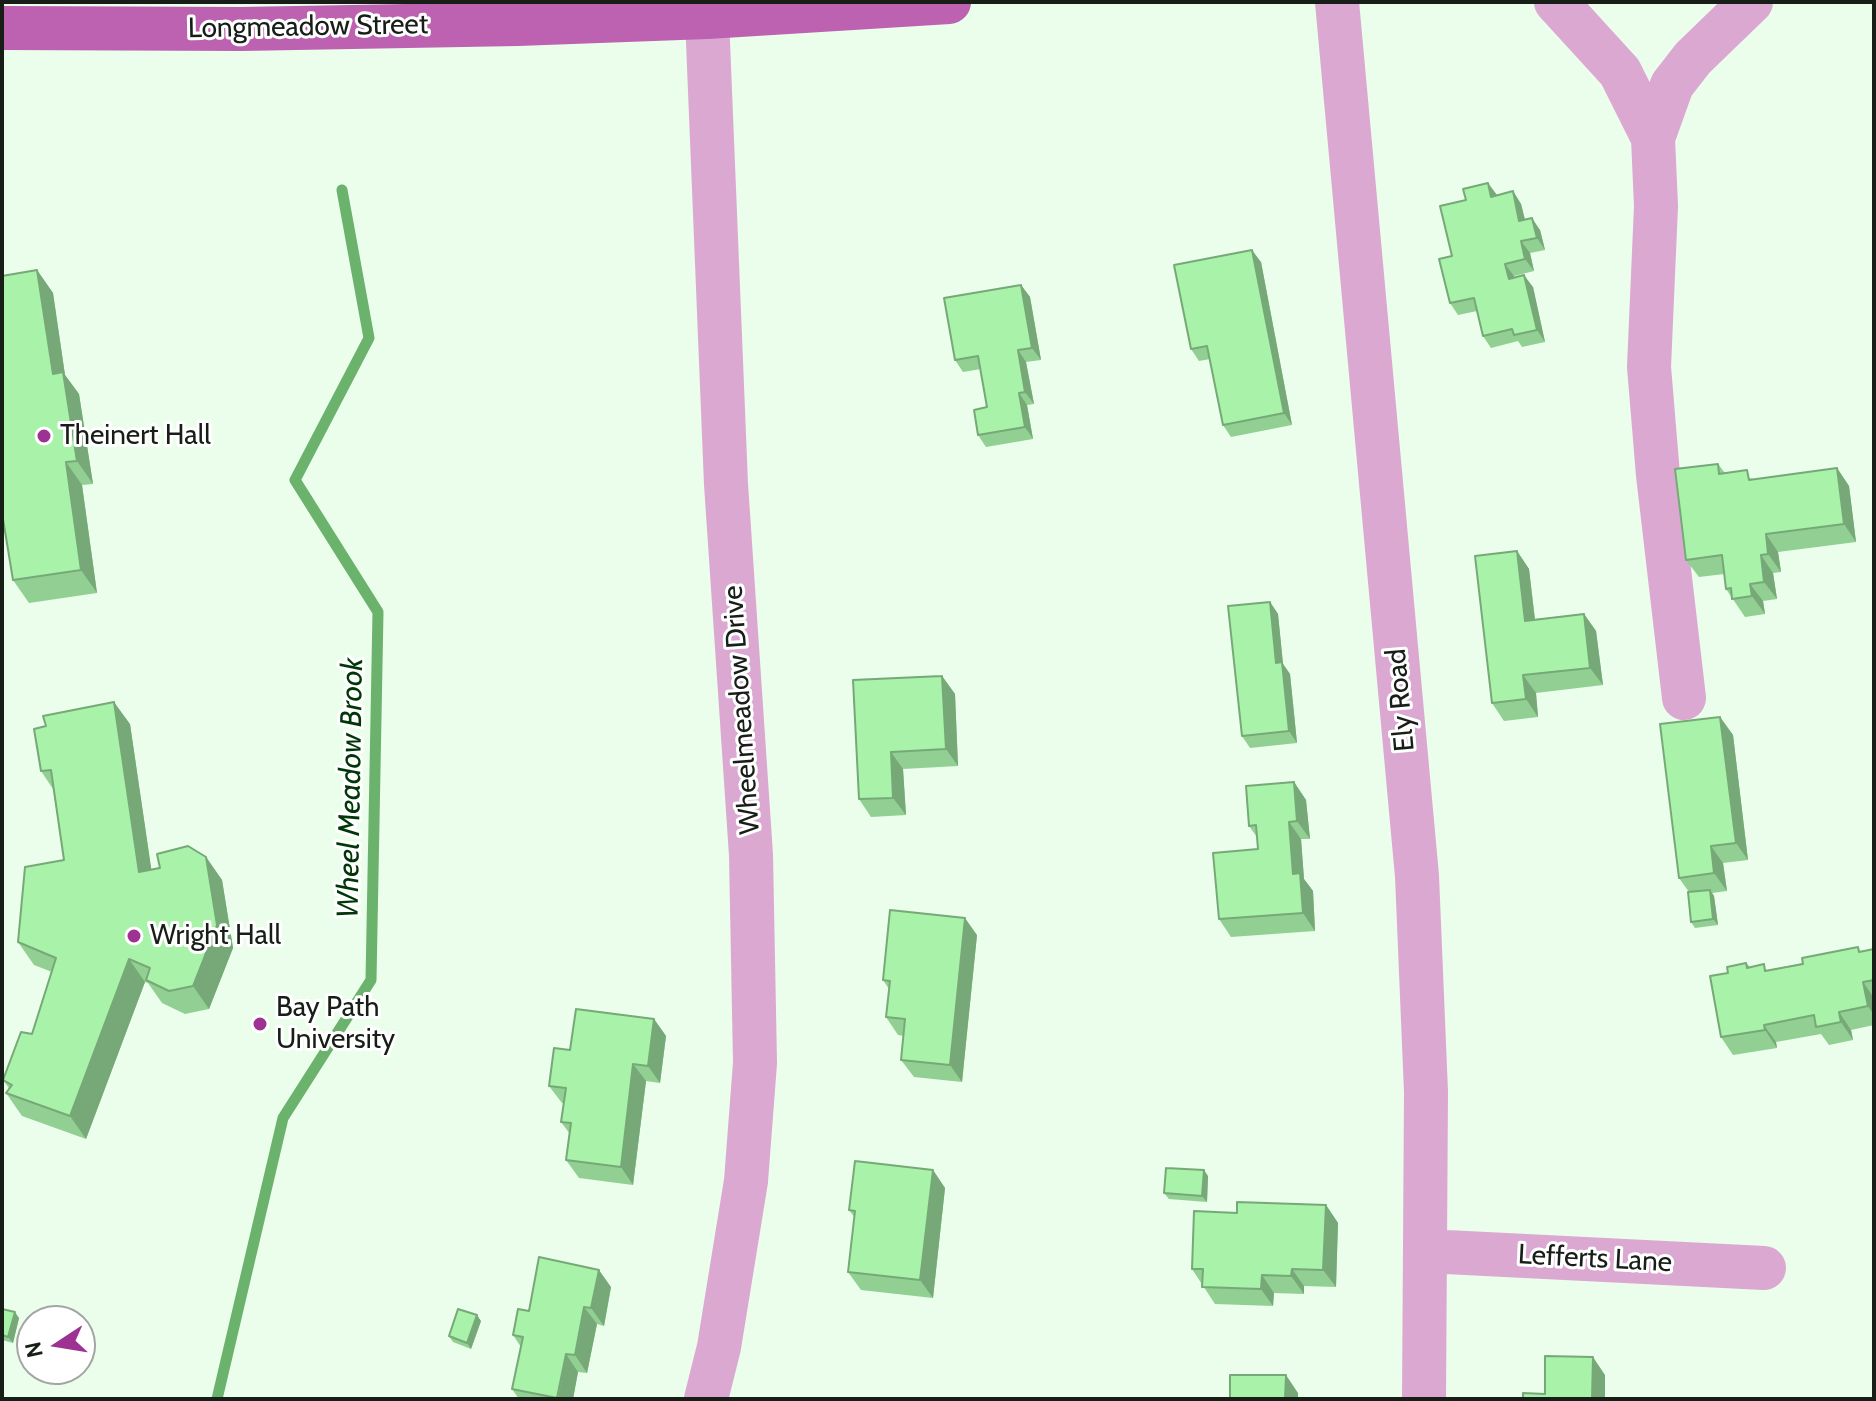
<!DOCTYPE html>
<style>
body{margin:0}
#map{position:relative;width:1876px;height:1401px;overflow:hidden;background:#ebfdeb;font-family:Cabin,sans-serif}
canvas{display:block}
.frame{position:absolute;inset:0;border:4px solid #171d17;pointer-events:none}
.north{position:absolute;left:16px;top:1305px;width:80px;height:80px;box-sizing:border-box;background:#fff;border:2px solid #a2a5a2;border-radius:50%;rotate:258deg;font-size:22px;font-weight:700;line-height:32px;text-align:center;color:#171d17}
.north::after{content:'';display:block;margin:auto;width:28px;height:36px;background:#9e3293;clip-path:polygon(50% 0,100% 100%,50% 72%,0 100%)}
</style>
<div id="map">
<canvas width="1876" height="1401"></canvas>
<div class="frame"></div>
<div class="north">N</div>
</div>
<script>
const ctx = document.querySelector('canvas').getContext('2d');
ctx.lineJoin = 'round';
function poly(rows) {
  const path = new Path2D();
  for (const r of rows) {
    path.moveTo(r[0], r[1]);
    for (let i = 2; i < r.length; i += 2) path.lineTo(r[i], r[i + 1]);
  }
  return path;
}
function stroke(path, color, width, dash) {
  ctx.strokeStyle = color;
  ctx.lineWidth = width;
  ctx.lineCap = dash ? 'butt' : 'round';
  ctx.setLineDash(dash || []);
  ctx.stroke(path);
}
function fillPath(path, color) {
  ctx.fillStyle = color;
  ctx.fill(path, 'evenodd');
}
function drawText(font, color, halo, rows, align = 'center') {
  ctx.font = font + ' Cabin,sans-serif';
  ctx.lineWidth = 6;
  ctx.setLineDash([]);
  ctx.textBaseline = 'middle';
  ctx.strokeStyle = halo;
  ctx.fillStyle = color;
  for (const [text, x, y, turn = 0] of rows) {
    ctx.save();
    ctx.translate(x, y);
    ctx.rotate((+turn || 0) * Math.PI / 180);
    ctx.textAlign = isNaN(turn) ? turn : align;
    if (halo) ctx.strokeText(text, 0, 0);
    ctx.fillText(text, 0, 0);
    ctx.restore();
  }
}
stroke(poly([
 [217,1399,283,1118,371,980,378,612,295,480,369,338,342,190]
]), '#6bb26d', 11);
stroke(poly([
 [1337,2,1417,876,1426,1092,1424,1399],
 [1556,2,1620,72,1653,138,1672,85,1693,58,1751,2],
 [1653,138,1656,206,1649,367,1658,475,1684,698],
 [1426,1251,1764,1268],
 [706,1399,719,1347,746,1181,755,1063,751,855,726,484,707,17]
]), '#dba8d2', 44);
stroke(poly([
 [2,28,241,29,518,24,707,17,949,2]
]), '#bd61b1', 44);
fillPath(poly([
 [1513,191,1521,204,1525,219,1540,230,1545,250,1530,253,1534,271,1514,276,1514,278,1533,287,1545,342,1522,347,1518,341,1491,348,1483,336,1477,311,1458,315,1450,303,1452,256,1466,200,1497,195],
 [1261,262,1292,425,1231,437,1223,425,1210,359,1199,361,1191,349],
 [37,270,53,293,65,375,79,394,93,484,82,485,97,593,29,603,13,580],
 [1021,285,1030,297,1041,360,1026,362,1034,404,1027,405,1033,439,986,447,978,435,987,407,981,369,963,372,955,360],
 [1718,464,1725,473,1754,479,1837,468,1849,486,1856,542,1778,552,1781,572,1773,573,1777,599,1763,601,1765,614,1745,617,1726,589,1724,574,1699,577,1686,560],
 [1517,551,1529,569,1535,619,1584,614,1596,631,1603,685,1536,693,1538,717,1504,721,1492,703],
 [1270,602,1278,614,1283,664,1290,674,1297,743,1250,748,1242,736],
 [942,676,955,694,958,766,903,769,906,815,871,817,859,799],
 [1720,717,1733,735,1748,860,1723,863,1727,891,1712,893,1714,896,1718,925,1695,928,1691,922,1689,892,1679,878],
 [130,724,151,869,206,857,222,880,233,948,209,1009,185,1014,162,1003,148,983,145,982,86,1139,22,1116,6,1093,9,1088,3,1080,32,1034,52,972,34,965,18,942,64,860,53,789,41,771],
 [1294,782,1306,800,1310,839,1301,839,1304,879,1313,891,1315,931,1231,937,1219,919,1258,849,1257,837,1249,826],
 [977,935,962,1082,914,1077,901,1060,904,1036,898,1035,886,1017,889,989,883,980],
 [1874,949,1874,1025,1851,1030,1853,1040,1829,1045,1821,1034,1776,1042,1777,1048,1733,1055,1721,1037,1728,973,1746,963,1750,967,1768,970],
 [654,1019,666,1036,660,1083,646,1081,633,1185,579,1178,566,1160,570,1134,561,1122,564,1104,562,1103,549,1086,570,1050],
 [933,1170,945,1188,933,1298,861,1290,848,1272,855,1218,849,1210],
 [1208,1176,1207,1202,1169,1199,1164,1193],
 [1326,1205,1338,1223,1336,1287,1304,1286,1304,1294,1274,1293,1273,1306,1215,1304,1192,1269,1237,1213],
 [611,1287,604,1326,597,1324,587,1373,578,1372,573,1399,519,1399,512,1389,521,1347,513,1335,529,1311],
 [2,1309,19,1318,13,1343,2,1340],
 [481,1321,471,1349,453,1342,449,1336]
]), '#91d092');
fillPath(poly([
 [1488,183,1497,195,1491,197],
 [1513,191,1521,204,1528,233,1519,221],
 [1532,218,1540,230,1545,250,1537,238],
 [1521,241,1530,253,1534,271,1525,259],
 [1252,250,1261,262,1292,425,1284,413],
 [1505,264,1514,276,1517,291,1509,279],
 [37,270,53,293,65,375,79,394,93,484,77,461,53,374],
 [1524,275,1533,287,1545,342,1537,330],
 [1021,285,1030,297,1041,360,1032,348],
 [1018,350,1026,362,1034,404,1025,392],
 [1019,393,1027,405,1033,439,1025,427],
 [66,462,82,485,97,593,81,570],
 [1837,468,1849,486,1856,542,1844,524],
 [1766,534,1778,552,1781,572,1768,554],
 [1517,551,1529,569,1537,638,1525,621],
 [1761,555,1773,573,1777,599,1764,582],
 [1750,584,1763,601,1765,614,1752,596],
 [1270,602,1278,614,1283,664,1290,674,1297,743,1289,731,1276,663],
 [1584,614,1596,631,1603,685,1590,668],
 [1523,675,1536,693,1538,717,1526,699],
 [942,676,955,694,958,766,946,749],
 [114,702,130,724,155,894,139,872],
 [1720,717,1733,735,1748,860,1736,843],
 [891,752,903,769,906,815,893,798],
 [1294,782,1306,800,1310,839,1297,821],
 [1289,822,1301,839,1304,879,1313,891,1315,931,1303,913,1293,874],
 [1711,846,1723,863,1727,891,1714,873],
 [206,857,222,880,233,948,209,1009,193,986],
 [1710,890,1714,896,1718,925,1713,919],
 [965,918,977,935,962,1082,950,1065],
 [129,959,145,982,86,1139,70,1116],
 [1863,982,1874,998,1874,1015,1868,1006],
 [1839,1012,1851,1030,1853,1040,1841,1022],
 [654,1019,666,1036,660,1083,648,1066],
 [1764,1025,1776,1042,1777,1048,1765,1030],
 [633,1064,646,1081,633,1185,621,1167],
 [933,1170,945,1188,933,1298,920,1280],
 [1204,1170,1208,1176,1207,1202,1202,1196],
 [1326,1205,1338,1223,1336,1287,1323,1270],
 [1292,1269,1304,1286,1304,1294,1291,1276],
 [599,1270,611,1287,604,1326,591,1308],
 [1262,1275,1274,1293,1273,1306,1261,1289],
 [584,1307,597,1324,587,1373,575,1355],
 [15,1312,19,1318,13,1343,8,1337],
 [477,1315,481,1321,471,1349,467,1343],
 [566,1354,578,1372,573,1399,558,1399],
 [1593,1357,1605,1375,1605,1399,1592,1399],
 [1286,1375,1298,1393,1298,1399,1285,1399]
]), '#76a977');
const building = poly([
 [1488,183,1491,197,1513,191,1519,221,1532,218,1537,238,1521,241,1525,259,1505,264,1509,279,1524,275,1537,330,1514,335,1512,329,1483,336,1474,298,1450,303,1439,259,1452,256,1440,206,1466,200,1463,189,1488,183],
 [1252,250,1284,413,1223,425,1207,346,1191,349,1174,265,1252,250],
 [37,270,53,374,63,372,77,461,66,462,81,570,13,580,2,513,2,276,37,270],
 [1021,285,1032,348,1018,350,1025,392,1019,393,1025,427,978,435,974,410,987,407,978,356,955,360,944,298,1021,285],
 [1718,464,1719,474,1747,470,1749,480,1837,468,1844,524,1766,534,1768,554,1761,555,1764,582,1750,584,1752,596,1732,599,1731,588,1726,589,1722,555,1686,560,1675,469,1718,464],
 [1517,551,1525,621,1584,614,1590,668,1523,675,1526,699,1492,703,1475,556,1517,551],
 [1270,602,1276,663,1282,662,1289,731,1242,736,1228,606,1270,602],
 [942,676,946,749,891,752,893,798,859,799,853,680,942,676],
 [114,702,139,872,160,868,157,854,188,846,206,857,217,925,193,986,169,991,146,980,150,968,129,959,70,1116,6,1093,12,1085,3,1080,21,1032,32,1034,56,958,18,942,25,867,64,860,51,770,41,771,34,729,46,726,43,716,114,702],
 [1720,717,1736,843,1711,846,1714,873,1679,878,1660,724,1720,717],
 [1294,782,1297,821,1289,822,1293,874,1300,873,1303,913,1219,919,1213,853,1258,849,1256,825,1249,826,1246,786,1294,782],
 [1710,890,1713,919,1691,922,1688,892,1710,890],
 [890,910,965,918,950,1065,901,1060,905,1019,886,1017,890,981,883,980,890,910],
 [1858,947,1859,952,1874,949,1874,980,1863,982,1868,1006,1839,1012,1841,1022,1816,1027,1814,1015,1764,1025,1765,1030,1721,1037,1710,976,1728,973,1727,967,1746,963,1747,968,1764,964,1765,971,1803,964,1802,958,1858,947],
 [576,1009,654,1019,648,1066,633,1064,621,1167,566,1160,571,1123,561,1122,566,1088,549,1086,554,1048,570,1050,576,1009],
 [855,1161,933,1170,920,1280,848,1272,855,1211,849,1210,855,1161],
 [1166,1168,1204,1170,1202,1196,1164,1193,1166,1168],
 [1237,1202,1326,1205,1323,1270,1292,1269,1291,1276,1262,1275,1261,1289,1202,1287,1203,1269,1192,1269,1194,1211,1237,1213,1237,1202],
 [539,1257,599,1270,591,1308,584,1307,575,1355,566,1354,557,1398,512,1389,523,1337,513,1335,518,1309,529,1311,539,1257],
 [2,1309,15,1312,8,1337,2,1335,2,1309],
 [458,1309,477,1315,467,1343,449,1336,458,1309],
 [1545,1356,1593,1357,1592,1399,1523,1399,1523,1393,1545,1394,1545,1356],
 [1230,1375,1286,1375,1285,1399,1230,1399,1230,1375]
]);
fillPath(building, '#a9f2aa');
stroke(building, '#76a977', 2);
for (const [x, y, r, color] of [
 [44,436,8,"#9e3293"],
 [134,936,8,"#9e3293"],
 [260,1024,8,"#9e3293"]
]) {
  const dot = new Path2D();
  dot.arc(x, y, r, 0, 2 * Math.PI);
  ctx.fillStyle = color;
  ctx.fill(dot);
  stroke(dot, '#fff', 3);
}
drawText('28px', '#171d17', '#fff', [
 ["Longmeadow Street",308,27,-1],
 ["Ely Road",1401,700,-95],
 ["Wheelmeadow Drive",742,710,-94],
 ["Lefferts Lane",1595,1259,3]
]);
drawText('28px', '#171d17', '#fff', [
 ["Theinert Hall",60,436],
 ["Wright Hall",150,936],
 ["Bay Path",276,1008],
 ["University",276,1040]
], 'left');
drawText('italic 30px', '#013708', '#fff', [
 ["Wheel Meadow Brook",351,788,-89]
]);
</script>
